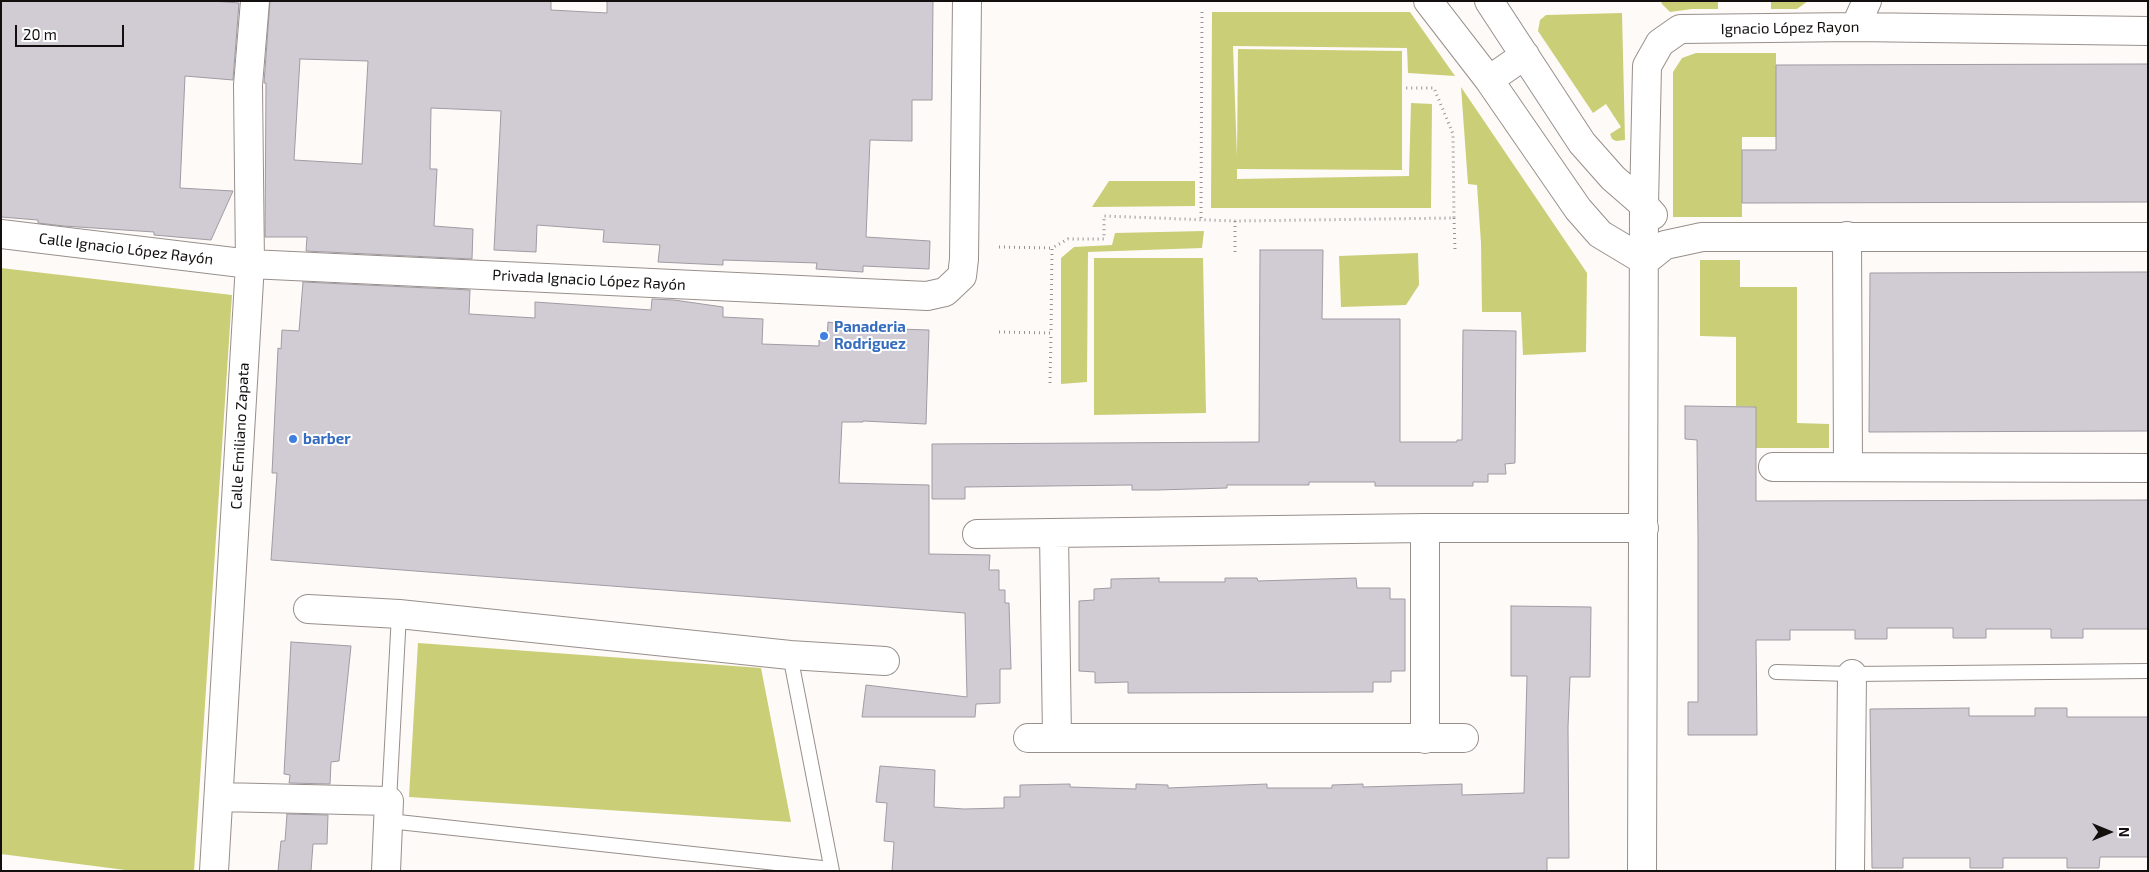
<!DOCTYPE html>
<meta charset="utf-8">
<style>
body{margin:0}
#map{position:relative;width:2149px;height:872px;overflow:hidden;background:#fefaf8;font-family:"Exo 2",sans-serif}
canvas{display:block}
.frame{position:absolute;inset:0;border:2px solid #120f0e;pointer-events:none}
.north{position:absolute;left:2084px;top:807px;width:50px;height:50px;-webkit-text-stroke:4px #fff;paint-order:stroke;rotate:90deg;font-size:14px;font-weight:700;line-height:20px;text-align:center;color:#120f0e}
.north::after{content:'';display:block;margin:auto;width:18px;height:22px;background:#120f0e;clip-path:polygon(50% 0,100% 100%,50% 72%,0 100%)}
.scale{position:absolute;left:15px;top:25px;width:109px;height:22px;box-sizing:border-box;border:2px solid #120f0e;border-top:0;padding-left:6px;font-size:15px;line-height:18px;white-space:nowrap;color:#120f0e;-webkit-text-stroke:4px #fff;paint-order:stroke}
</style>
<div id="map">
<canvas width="2149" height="872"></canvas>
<div class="frame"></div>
<div class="north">N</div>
<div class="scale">20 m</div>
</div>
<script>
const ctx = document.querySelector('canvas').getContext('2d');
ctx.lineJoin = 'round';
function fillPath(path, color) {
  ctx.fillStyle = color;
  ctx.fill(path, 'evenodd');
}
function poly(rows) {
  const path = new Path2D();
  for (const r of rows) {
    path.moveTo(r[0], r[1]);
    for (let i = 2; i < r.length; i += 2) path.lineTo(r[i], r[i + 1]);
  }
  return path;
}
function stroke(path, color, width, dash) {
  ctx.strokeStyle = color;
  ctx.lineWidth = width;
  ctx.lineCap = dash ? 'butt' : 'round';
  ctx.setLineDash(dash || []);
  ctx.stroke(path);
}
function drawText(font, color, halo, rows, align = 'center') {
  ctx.font = font + ' "Exo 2",sans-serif';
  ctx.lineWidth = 4;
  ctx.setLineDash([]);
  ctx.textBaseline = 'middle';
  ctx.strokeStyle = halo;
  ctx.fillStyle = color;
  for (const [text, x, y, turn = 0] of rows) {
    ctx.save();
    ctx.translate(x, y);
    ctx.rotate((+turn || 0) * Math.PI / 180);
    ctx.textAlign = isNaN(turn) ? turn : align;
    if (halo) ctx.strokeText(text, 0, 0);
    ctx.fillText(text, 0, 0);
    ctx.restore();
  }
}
fillPath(poly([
 [1664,1,1718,1,1718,9,1692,9,1670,12,1661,3],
 [1771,1,1808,1,1797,9,1771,9],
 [1212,12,1410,12,1455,76,1408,73,1407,48,1233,46,1237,157,1238,49,1402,51,1402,170,1237,169,1237,179,1409,176,1411,103,1432,104,1431,208,1211,208],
 [1622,13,1625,140,1616,141,1612,139,1610,134,1621,127,1606,104,1593,113,1538,31,1540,20,1546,15],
 [1696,53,1776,53,1776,137,1742,137,1742,217,1673,217,1673,72,1682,58],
 [1461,87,1587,273,1586,352,1523,355,1521,312,1482,312,1481,243,1477,185,1468,184],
 [1109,181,1195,181,1195,206,1092,207],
 [1204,231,1202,248,1088,252,1087,382,1061,384,1061,258,1074,247,1112,245,1115,233],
 [1418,253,1419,285,1406,305,1341,307,1339,256],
 [1094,258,1203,258,1206,413,1094,415],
 [1700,260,1740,260,1740,287,1797,287,1797,423,1829,424,1829,448,1756,448,1756,407,1736,406,1736,337,1700,336],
 [1,268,232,295,194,871,133,871,1,854],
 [418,643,761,668,791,822,409,797]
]), '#cace77');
const building = poly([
 [1,1,212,1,239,3,233,80,185,76,180,188,233,191,211,240,154,235,154,232,64,226,38,223,38,220,1,217,1,1],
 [270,1,551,1,551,10,607,13,607,1,933,1,932,100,912,100,912,141,870,140,866,237,930,241,929,269,863,266,863,272,816,269,817,263,723,260,723,265,658,262,660,245,603,242,604,230,537,225,536,252,494,250,501,111,431,108,430,169,437,169,434,226,473,229,472,259,306,251,307,237,265,237,266,83,264,83,270,1],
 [300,59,368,61,362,164,294,160,300,59],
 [2148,64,2148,202,1742,203,1742,150,1776,150,1776,65,2148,64],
 [1260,250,1323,250,1322,319,1400,319,1400,442,1457,442,1457,440,1462,440,1463,330,1516,331,1515,463,1505,464,1506,474,1488,474,1488,482,1473,482,1473,486,1375,486,1375,482,1309,482,1309,485,1227,485,1227,488,1157,490,1132,490,1132,485,965,487,965,499,932,499,932,444,1259,442,1260,250],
 [2148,272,2148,431,1869,432,1870,273,2148,272],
 [303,282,470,290,469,314,535,318,535,302,651,310,652,299,674,300,723,307,723,317,763,319,762,344,819,346,819,340,827,341,828,322,868,328,929,330,926,424,863,421,863,422,842,422,839,483,929,485,929,554,990,555,989,570,999,570,999,590,1005,590,1005,603,1009,603,1011,669,1000,669,1000,703,976,704,975,717,862,717,866,685,967,697,965,613,271,560,277,473,272,473,278,348,281,349,282,330,299,331,303,282],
 [1685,406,1756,407,1756,501,2148,500,2148,629,2083,629,2083,638,2051,638,2051,629,1986,629,1986,638,1953,638,1953,628,1887,628,1887,639,1855,639,1855,630,1790,630,1790,640,1756,640,1757,735,1688,735,1688,702,1698,702,1698,538,1697,440,1685,439,1685,406],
 [1159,578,1159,582,1225,582,1225,578,1257,578,1258,581,1356,578,1357,588,1390,588,1390,599,1405,599,1405,671,1391,671,1391,682,1373,682,1373,692,1128,693,1128,682,1095,683,1095,672,1079,671,1079,601,1094,600,1094,589,1111,588,1111,579,1159,578],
 [1511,606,1591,607,1590,677,1570,677,1568,727,1569,858,1547,858,1547,871,892,871,894,842,884,841,887,803,876,802,880,766,935,770,934,807,964,809,1004,808,1004,797,1020,797,1020,785,1070,784,1070,787,1136,789,1136,784,1168,785,1168,788,1267,784,1267,788,1332,788,1332,785,1363,784,1363,787,1462,784,1462,795,1524,793,1527,676,1511,676,1511,606],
 [291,642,351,646,339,761,331,762,330,784,289,783,290,775,284,774,291,642],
 [1969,708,1969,716,2035,716,2035,708,2067,708,2067,717,2148,717,2148,857,2100,857,2099,868,2067,868,2067,858,2003,858,2003,868,1970,868,1970,858,1903,858,1903,868,1872,868,1870,709,1969,708],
 [287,814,328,815,327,844,313,844,311,871,278,871,281,841,285,841,287,814]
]);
fillPath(building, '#d1ccd4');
stroke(building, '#a09ba2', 1);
const lane = poly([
 [399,614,389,801,389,821,831,869],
 [790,655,832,871],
 [1776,672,1852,674,2148,671]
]);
const street = poly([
 [1428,1,1489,80,1578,209,1600,234,1645,261],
 [1489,1,1582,143,1613,178,1644,205,1653,215],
 [1855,27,1867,1],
 [1489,80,1525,55],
 [1,234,250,264,927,296,945,292,962,276,964,259,967,1],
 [1847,236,1848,466],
 [1645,261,1665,245,1702,237,2148,237],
 [1773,467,2148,468],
 [1425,528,1425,739],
 [1054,533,1057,738],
 [977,534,1425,528,1644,528],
 [308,609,399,614,790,655,885,661],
 [1028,738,1464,738],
 [220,797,389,801,386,871],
 [214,871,250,264,248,85,255,1],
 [1642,871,1644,205,1647,66,1660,43,1680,29,1855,27,2148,31],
 [1850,871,1852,674]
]);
stroke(lane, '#988f8b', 16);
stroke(street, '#988f8b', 30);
stroke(poly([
 [1201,218,1202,10],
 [1454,218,1455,250],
 [1235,221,1235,256],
 [999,247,1052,248],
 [999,332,1051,333,1052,248,1068,239,1104,239,1104,216,1235,221,1454,218,1453,134,1434,88,1405,88],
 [1050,383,1051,333]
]), '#979392', 3, [1, 4]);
stroke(lane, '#fff', 14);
stroke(street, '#fff', 28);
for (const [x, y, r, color] of [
 [824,336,5,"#3f7fe0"],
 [293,439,5,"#3f7fe0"]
]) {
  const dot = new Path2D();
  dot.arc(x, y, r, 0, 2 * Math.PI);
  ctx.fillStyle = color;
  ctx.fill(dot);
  stroke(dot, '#fff', 2);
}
drawText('15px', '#120f0e', '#fff', [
 ["Ignacio López Rayon",1790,28,-1],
 ["Calle Ignacio López Rayón",126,249,7],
 ["Privada Ignacio López Rayón",589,280,3],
 ["Calle Emiliano Zapata",240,436,-87]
]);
drawText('bold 15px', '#366cbe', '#fff', [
 ["Panaderia",834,327],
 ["Rodriguez",834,344],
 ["barber",303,439]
], 'left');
</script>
